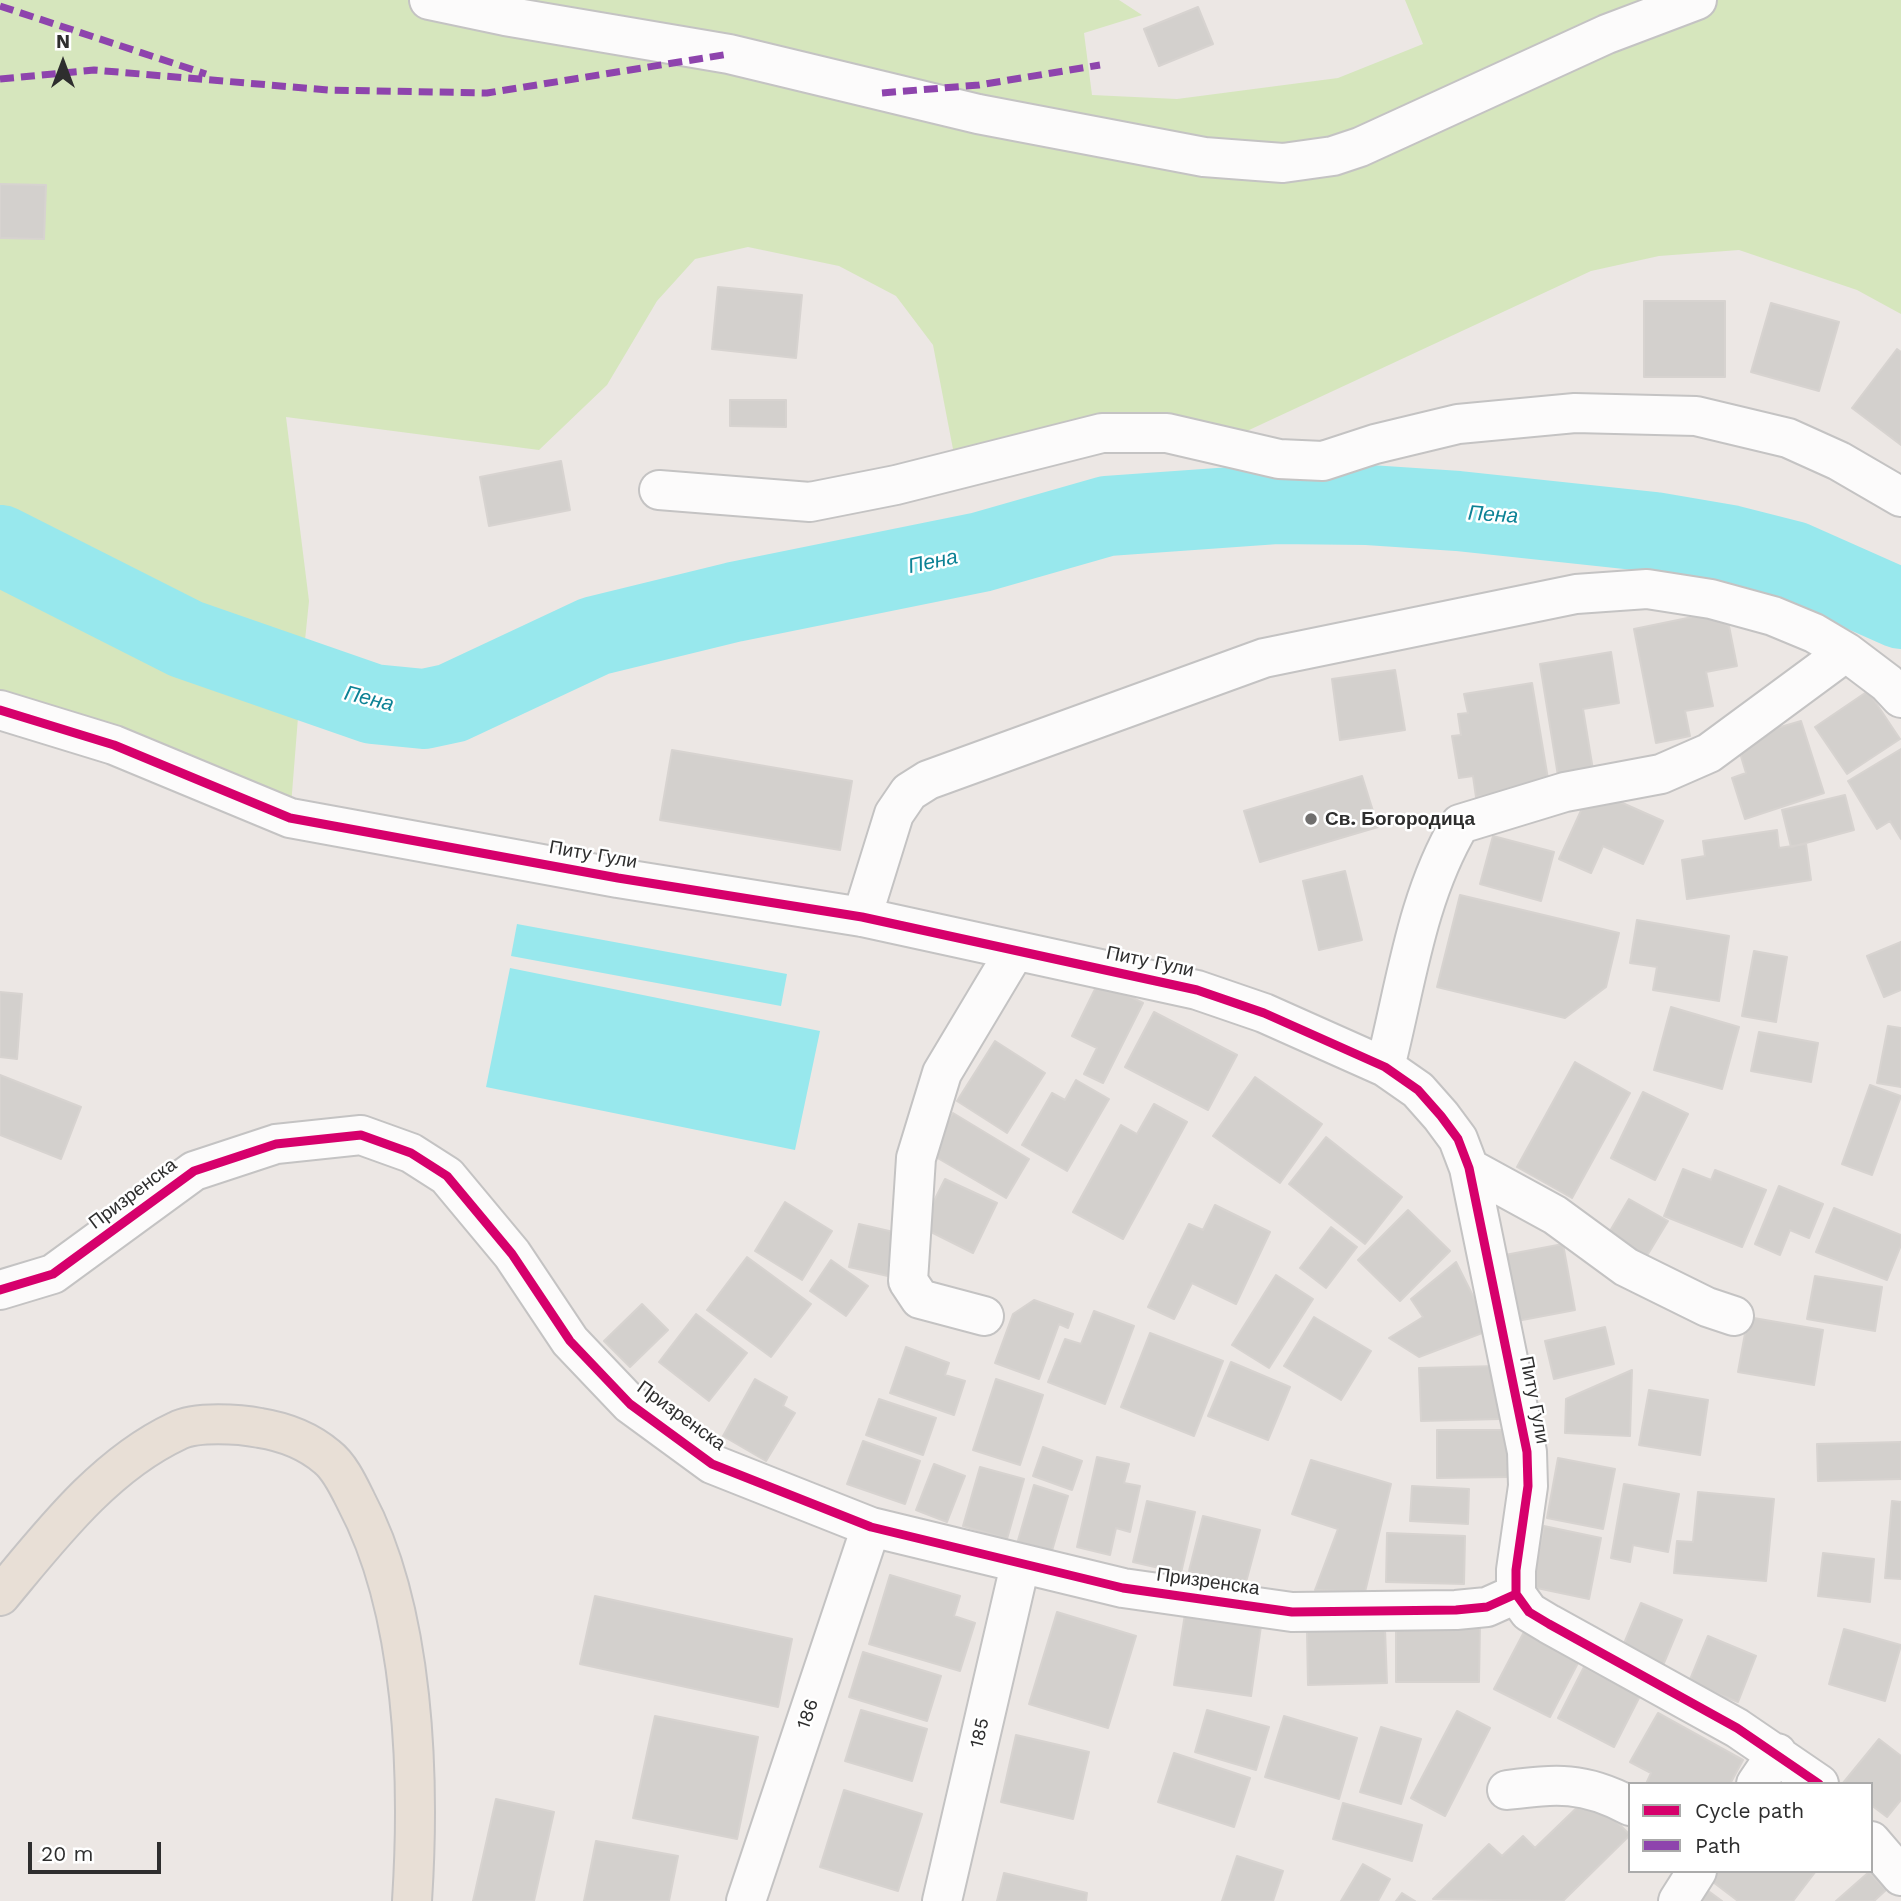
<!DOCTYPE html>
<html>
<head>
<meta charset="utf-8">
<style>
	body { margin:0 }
	#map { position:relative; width:1901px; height:1901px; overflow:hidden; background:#ece7e4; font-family:"Work Sans",sans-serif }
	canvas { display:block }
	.legend { position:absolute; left:1628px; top:1782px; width:245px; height:91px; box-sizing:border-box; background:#fff; border:2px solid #ababab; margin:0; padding:9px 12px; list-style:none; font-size:21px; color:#2e2e2e }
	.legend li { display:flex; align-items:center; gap:14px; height:35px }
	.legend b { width:35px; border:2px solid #ababab }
	.north { position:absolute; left:28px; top:28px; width:70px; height:70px; -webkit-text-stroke:5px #fff; paint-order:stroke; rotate:0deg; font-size:19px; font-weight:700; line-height:28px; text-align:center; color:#2e2e2e }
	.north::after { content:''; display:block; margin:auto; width:24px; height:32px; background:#2e2e2e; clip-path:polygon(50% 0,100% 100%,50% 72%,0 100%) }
	.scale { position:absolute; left:28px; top:1842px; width:133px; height:32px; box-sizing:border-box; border:4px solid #2e2e2e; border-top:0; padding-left:9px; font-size:21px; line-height:24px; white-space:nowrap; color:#2e2e2e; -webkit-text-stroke:5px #fff; paint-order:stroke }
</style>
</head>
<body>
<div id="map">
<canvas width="1901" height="1901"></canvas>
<ul class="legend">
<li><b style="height:9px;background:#d6006c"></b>Cycle path</li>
<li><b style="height:9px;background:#8e44ad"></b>Path</li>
</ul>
<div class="north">N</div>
<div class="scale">20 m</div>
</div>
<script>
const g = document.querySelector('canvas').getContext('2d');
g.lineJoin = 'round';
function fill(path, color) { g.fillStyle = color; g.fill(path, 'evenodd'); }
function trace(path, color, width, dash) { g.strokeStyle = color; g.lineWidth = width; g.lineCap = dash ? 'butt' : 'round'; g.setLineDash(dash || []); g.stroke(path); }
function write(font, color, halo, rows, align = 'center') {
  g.font = font + ' "Work Sans",sans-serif'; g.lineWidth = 5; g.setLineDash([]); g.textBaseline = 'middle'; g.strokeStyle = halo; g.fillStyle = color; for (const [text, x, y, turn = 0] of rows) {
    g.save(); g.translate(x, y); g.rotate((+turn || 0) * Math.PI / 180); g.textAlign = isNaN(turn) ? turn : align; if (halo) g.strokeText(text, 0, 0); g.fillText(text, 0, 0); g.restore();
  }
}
const green = new Path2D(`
	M0,0H1119L1142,15L1084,33L1092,95L1177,99L1338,78L1423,44L1405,0H1901V314L1857,290L1739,250L1659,256L1591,271L1219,444L1167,433L957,470L933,345L896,296L839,266L748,247L695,259L657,301L607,385L539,450L286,417L309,601L304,650L85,556L0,524Z
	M0,545L186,639L301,680L290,818L0,710Z`);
const water = new Path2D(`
	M517,924L787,974L781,1006L511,956Z
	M510,968L820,1031L795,1150L486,1087Z`);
const river = new Path2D(`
	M0,545L186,639L373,704L424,709L452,703L595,636L734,602L981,552L1107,516L1276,504L1368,505L1458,511L1654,532L1730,545L1793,561L1901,609`);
const building = new Path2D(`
	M1198,7L1213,44L1159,66L1144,29Z
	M0,184L46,185L44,239L0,238Z
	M718,287L802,295L796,358L712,349Z
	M1644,301H1725V377H1644Z
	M1771,303L1839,322L1819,391L1751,372Z
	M1897,349L1901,352V445L1852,408Z
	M730,400H786V427L730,426Z
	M561,461L570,510L489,526L480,477Z
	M1707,614L1729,626L1737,666L1706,672L1713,706L1685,711L1690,736L1656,743L1634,629Z
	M1611,652L1619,703L1583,709L1594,776L1559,782L1540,664Z
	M1395,670L1405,730L1340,740L1332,679Z
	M1532,683L1549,785L1476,797L1473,776L1459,778L1452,736L1461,735L1458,714L1468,713L1464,694Z
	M1868,691L1900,739L1847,774L1815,727Z
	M1801,721L1824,793L1745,819L1732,778L1746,773L1740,753L1760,733Z
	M1901,749V839L1890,821L1877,829L1848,781Z
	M672,750L852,781L840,850L660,820Z
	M1362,776L1378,827L1260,862L1244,811Z
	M1845,795L1854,830L1791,847L1782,810Z
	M1618,801L1663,821L1643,864L1603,846L1591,873L1559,859L1584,804Z
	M1777,830L1779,848L1806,844L1811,880L1687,899L1682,860L1705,856L1703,841Z
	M1493,836L1554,852L1541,901L1480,884Z
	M1345,871L1362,940L1319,950L1303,881Z
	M1460,895L1619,933L1606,987L1565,1018L1437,987Z
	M1637,920L1729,936L1719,1001L1653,990L1657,967L1630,963Z
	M1901,942V990L1884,997L1867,956Z
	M1754,951L1787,957L1776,1022L1742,1016Z
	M1099,981L1143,1003L1103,1083L1084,1074L1097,1048L1072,1036Z
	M0,992L22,994L17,1059L0,1057Z
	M1671,1007L1739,1027L1722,1089L1654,1070Z
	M1154,1012L1237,1055L1208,1110L1125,1067Z
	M1888,1026L1901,1028V1087L1877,1083Z
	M1759,1032L1818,1043L1811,1082L1751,1071Z
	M995,1041L1045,1073L1007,1133L957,1101Z
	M1575,1062L1630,1093L1572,1198L1517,1167Z
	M0,1075L81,1107L61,1159L0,1135Z
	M1255,1077L1322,1124L1280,1183L1213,1136Z
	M1076,1080L1109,1099L1067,1171L1022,1145L1052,1093L1065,1100Z
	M1870,1085L1901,1096L1872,1175L1842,1164Z
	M1643,1092L1688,1114L1655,1180L1611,1158Z
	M1154,1104L1187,1122L1123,1239L1073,1212L1121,1125L1137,1134Z
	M953,1113L1029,1159L1006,1198L929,1153Z
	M1326,1137L1402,1197L1365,1244L1289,1184Z
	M1683,1169L1711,1180L1715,1170L1766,1190L1742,1247L1664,1216Z
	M945,1179L997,1203L973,1253L921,1227Z
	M1779,1186L1823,1204L1809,1238L1790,1230L1780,1255L1755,1244Z
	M1629,1199L1668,1221L1645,1259L1607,1236Z
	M785,1202L832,1231L802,1280L755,1251Z
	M1215,1205L1270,1232L1236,1304L1192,1283L1174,1319L1148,1307L1189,1224L1203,1230Z
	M1834,1208L1901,1235V1245L1887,1280L1816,1252Z
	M1408,1210L1450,1251L1400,1301L1358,1260Z
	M859,1224L902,1234L892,1277L849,1267Z
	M1331,1227L1357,1247L1326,1288L1300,1268Z
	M1563,1244L1575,1310L1517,1321L1505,1255Z
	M747,1257L811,1304L771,1357L707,1310Z
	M831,1260L868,1286L846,1316L810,1291Z
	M1456,1262L1490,1330L1419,1357L1389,1338L1423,1317L1411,1299Z
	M1276,1275L1313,1299L1269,1368L1232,1345Z
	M1815,1276L1882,1287L1875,1331L1807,1319Z
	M1034,1300L1073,1314L1068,1328L1059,1324L1039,1379L995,1363L1013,1314Z
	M642,1304L668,1330L630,1367L604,1341Z
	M1094,1311L1134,1326L1105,1404L1048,1382L1065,1339L1081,1344Z
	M696,1314L747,1353L709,1401L659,1362Z
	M1314,1317L1371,1351L1341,1400L1284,1366Z
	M1748,1317L1823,1330L1814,1385L1738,1372Z
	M1605,1327L1614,1364L1554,1379L1545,1341Z
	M1150,1333L1223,1361L1194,1436L1121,1407Z
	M906,1347L949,1363L945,1375L965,1381L954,1415L890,1393Z
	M1231,1362L1290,1387L1268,1440L1208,1416Z
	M1498,1366L1500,1419L1421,1421L1419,1368Z
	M1632,1370L1630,1436L1565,1433L1566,1399Z
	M755,1379L787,1397L783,1406L795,1413L766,1461L723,1436Z
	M996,1379L1043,1395L1020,1465L973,1450Z
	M1649,1390L1708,1400L1700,1455L1639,1445Z
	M879,1399L936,1418L923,1455L866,1435Z
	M1437,1430H1510V1477L1437,1478Z
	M863,1441L920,1461L905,1504L847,1484Z
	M1901,1442V1479L1818,1481L1817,1444Z
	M1043,1447L1082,1461L1072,1490L1033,1476Z
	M1097,1457L1129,1464L1124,1483L1140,1486L1130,1532L1116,1528L1110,1555L1077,1547Z
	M1558,1458L1615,1469L1603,1529L1547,1518Z
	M1311,1460L1391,1484L1365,1592L1315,1590L1338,1529L1292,1514Z
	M934,1464L965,1476L947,1522L916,1510Z
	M980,1467L1024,1479L1007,1539L963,1526Z
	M1624,1484L1679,1494L1668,1552L1633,1545L1630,1562L1611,1558Z
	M1034,1485L1068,1496L1051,1554L1017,1544Z
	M1412,1486L1469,1489L1468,1524L1410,1521Z
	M1698,1492L1774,1499L1766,1581L1674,1573L1677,1541L1693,1542Z
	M1147,1501L1195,1512L1181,1573L1133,1562Z
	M1892,1501L1901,1502V1579L1885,1578Z
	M1203,1516L1260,1530L1245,1586L1189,1571Z
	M1544,1526L1601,1538L1589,1599L1532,1587Z
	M1387,1533L1465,1536L1464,1584L1386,1582Z
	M1823,1553L1874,1559L1870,1602L1818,1596Z
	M890,1575L960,1596L954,1616L975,1623L960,1671L869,1644Z
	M595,1596L792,1639L778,1707L580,1664Z
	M1641,1603L1682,1620L1661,1670L1620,1653Z
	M1057,1612L1136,1636L1108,1728L1029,1704Z
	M1185,1614L1261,1626L1251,1696L1174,1685Z
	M1396,1624L1480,1625L1479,1682H1396Z
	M1385,1629L1387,1683L1308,1685L1307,1631Z
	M1844,1629L1901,1645L1885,1701L1829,1684Z
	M1524,1632L1579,1661L1550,1717L1494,1689Z
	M1708,1636L1756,1656L1738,1702L1689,1682Z
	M863,1652L941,1676L927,1721L849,1697Z
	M1584,1667L1640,1696L1614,1747L1558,1718Z
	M861,1710L927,1729L912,1781L845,1761Z
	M1207,1710L1269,1727L1256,1770L1195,1752Z
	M1457,1711L1490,1728L1445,1816L1411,1798Z
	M1658,1713L1743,1760L1730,1784H1646L1651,1773L1630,1762Z
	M655,1716L758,1737L737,1839L633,1818Z
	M1284,1716L1357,1738L1339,1799L1265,1777Z
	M1381,1727L1421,1739L1401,1804L1360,1792Z
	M1016,1735L1089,1752L1073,1819L1001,1802Z
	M1879,1739L1901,1756V1800L1887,1817L1871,1805V1784L1843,1783Z
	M1174,1753L1250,1778L1234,1827L1158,1802Z
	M844,1790L922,1814L898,1891L820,1867Z
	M1590,1795L1630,1835L1563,1901L1433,1899L1489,1844L1502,1856L1523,1836L1535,1848Z
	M496,1799L554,1812L534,1901H473Z
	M1343,1803L1422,1825L1412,1861L1333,1839Z
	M596,1841L678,1856L669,1901H584Z
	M1237,1856L1283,1871L1273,1901H1222Z
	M1363,1864L1390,1879L1378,1901H1341Z
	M1715,1871H1816L1793,1901H1738L1709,1879Z
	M1869,1872L1886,1890L1874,1901H1836Z
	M1004,1873L1087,1893L1086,1901H997Z
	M1707,1890L1722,1901H1698Z
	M1402,1893L1415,1901H1396Z`);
const minor = new Path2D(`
	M429,0L505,16L729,54L978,114L1204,157L1283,163L1333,156L1360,147L1607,34L1697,0
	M659,490L810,502L896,485L1102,433H1167L1279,459L1323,461L1375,444L1458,424L1575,413L1696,416L1788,438L1839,461L1901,497
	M0,710L114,745L290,818L618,878L862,917L1197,990L1264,1013L1385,1067L1418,1090L1441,1116L1458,1139L1469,1168L1527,1452L1528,1486L1516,1570V1594L1529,1612L1549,1624L1737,1728L1819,1784
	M862,917L894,814L909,792L928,780L1264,658L1576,594L1647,589L1711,599L1773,616L1814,633L1846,652L1887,683L1901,698
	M1385,1067C1406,985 1416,898 1460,824L1565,792L1661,774L1709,753L1846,652
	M1469,1168L1555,1215L1626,1267L1707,1307L1734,1316
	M0,1290L53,1274L194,1171L276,1144L361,1135L411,1153L447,1176L512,1254L570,1341L630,1404L712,1464L871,1527L1123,1588L1292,1612L1456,1610L1487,1607L1516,1594
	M984,1316L920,1299L908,1281L916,1158L942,1073L1015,951
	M1756,1784L1777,1753
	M1507,1790C1557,1784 1583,1781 1630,1806
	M1871,1841L1901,1876
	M746,1901L871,1527
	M942,1901L1020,1565
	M1678,1901L1697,1871`);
const major = new Path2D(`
	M0,1596C50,1536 104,1465 177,1431C196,1421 240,1424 260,1428C285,1432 307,1440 327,1457C340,1467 349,1487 356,1501C415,1612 420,1778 412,1901`);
const quiet = new Path2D(`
	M0,6L206,74
	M0,79L94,70L328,90L487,93L729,54
	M882,93L979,85L1100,65`);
const cycleway = new Path2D(`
	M0,710L114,745L290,818L618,878L862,917L1197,990L1264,1013L1385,1067L1418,1090L1441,1116L1458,1139L1469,1168L1527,1452L1528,1486L1516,1570V1594L1529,1612L1549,1624L1737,1728L1819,1784
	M0,1290L53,1274L194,1171L276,1144L361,1135L411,1153L447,1176L512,1254L570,1341L630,1404L712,1464L871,1527L1123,1588L1292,1612L1456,1610L1487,1607L1516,1594`);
const markers = [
	[1311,819,7,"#706f6e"]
];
const poiNames = [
	["Св. Богородица",1325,819]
];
const streetNames = [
	["Питу Гули",593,855,10],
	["Питу Гули",1150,962,12],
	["Призренска",133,1194,-37],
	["Питу Гули",1534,1400,79],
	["Призренска",681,1416,36],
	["Призренска",1208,1582,8],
	["186",808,1714,-71],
	["185",980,1733,-77]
];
const waterNames = [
	["Пена",1493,515,4],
	["Пена",933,562,-12],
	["Пена",369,699,14]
];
fill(green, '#d6e6bd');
fill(water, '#98e8ed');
trace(river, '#98e8ed', 80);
fill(building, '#d3d0cd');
trace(building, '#d7d3d0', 2);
trace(minor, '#c4c3c3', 42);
trace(major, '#c6c4c4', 42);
trace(minor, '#fcfbfb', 38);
trace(major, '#e8dfd6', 38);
trace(quiet, '#8e44ad', 7, [14, 7]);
trace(cycleway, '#d6006c', 9);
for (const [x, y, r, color] of markers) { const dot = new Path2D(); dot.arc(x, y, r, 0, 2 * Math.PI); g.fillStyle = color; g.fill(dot); trace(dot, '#fff', 2.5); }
write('bold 19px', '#2e2e2e', '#fff', poiNames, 'left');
write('19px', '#2e2e2e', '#fff', streetNames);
write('italic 21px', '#0c8295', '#fff', waterNames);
</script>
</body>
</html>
